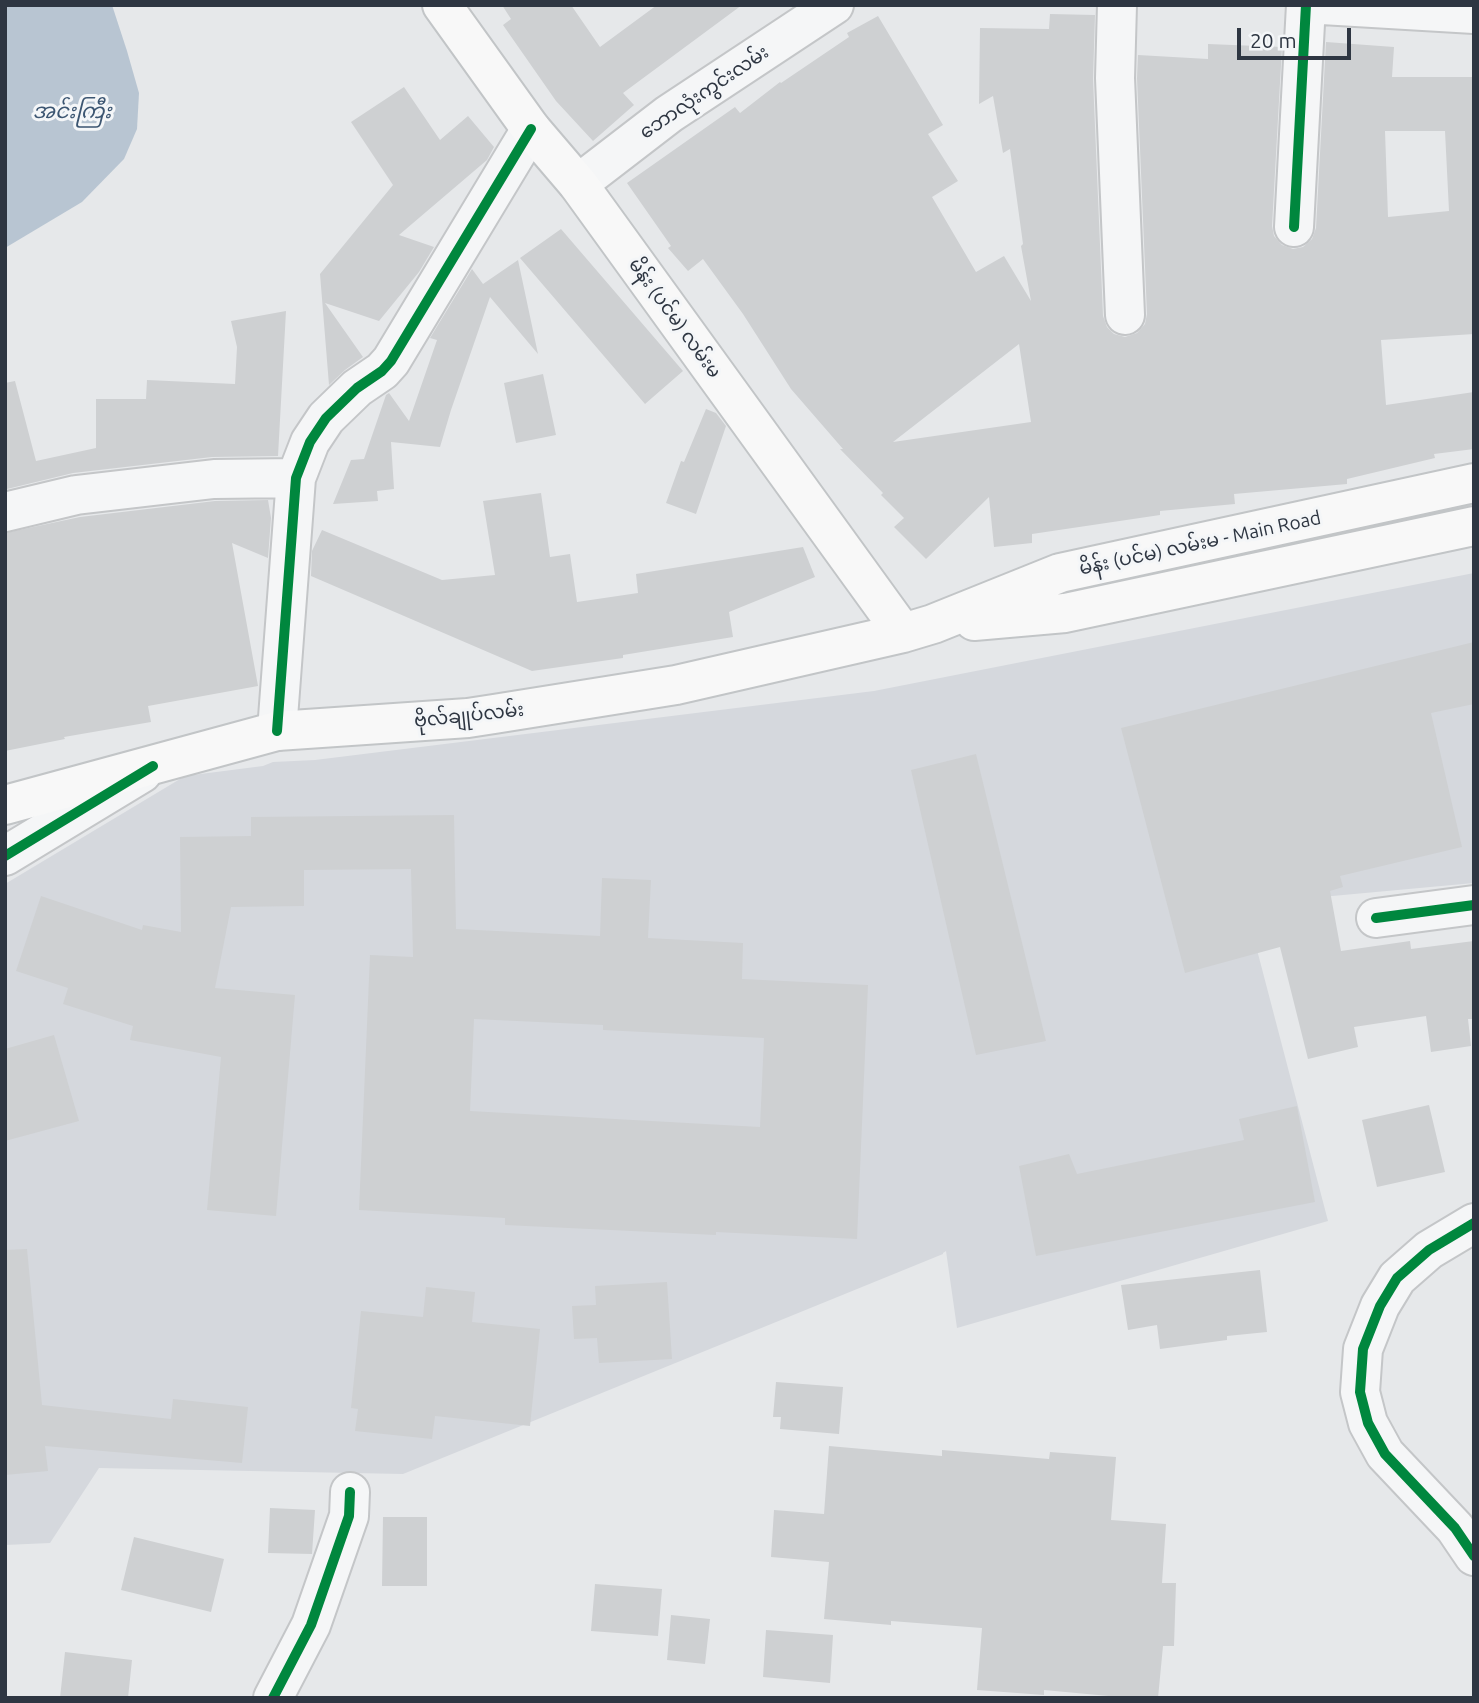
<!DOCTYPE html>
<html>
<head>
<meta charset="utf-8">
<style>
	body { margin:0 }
	#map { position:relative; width:1479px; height:1703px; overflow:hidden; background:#e6e8ea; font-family:Ubuntu,sans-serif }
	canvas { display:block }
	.frame { position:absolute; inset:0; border:7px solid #2e3642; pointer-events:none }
	.scale { position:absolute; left:1237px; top:28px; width:114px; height:32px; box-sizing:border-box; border:4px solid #2e3642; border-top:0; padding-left:9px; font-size:21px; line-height:24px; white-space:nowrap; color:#2e3642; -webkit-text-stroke:5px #f4f6f8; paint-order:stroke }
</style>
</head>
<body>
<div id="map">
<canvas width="1479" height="1703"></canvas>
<div class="frame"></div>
<div class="scale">20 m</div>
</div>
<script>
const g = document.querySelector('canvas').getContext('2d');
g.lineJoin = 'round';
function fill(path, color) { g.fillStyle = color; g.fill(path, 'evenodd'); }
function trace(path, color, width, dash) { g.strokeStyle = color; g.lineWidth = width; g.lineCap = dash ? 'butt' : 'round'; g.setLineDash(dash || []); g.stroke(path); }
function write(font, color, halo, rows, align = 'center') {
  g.font = font + ' Ubuntu,"Noto Sans Myanmar",sans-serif'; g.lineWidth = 6; g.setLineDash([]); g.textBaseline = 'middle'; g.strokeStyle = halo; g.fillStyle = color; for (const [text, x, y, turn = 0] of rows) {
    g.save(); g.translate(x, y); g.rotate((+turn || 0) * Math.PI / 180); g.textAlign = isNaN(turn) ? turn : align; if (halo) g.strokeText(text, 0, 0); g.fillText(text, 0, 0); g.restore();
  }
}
const built = new Path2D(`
	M1474,573V883L1245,904L1328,1221L957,1328L946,1251L943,1253V1254L403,1474L99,1468L50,1543L5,1545V884L185,776L263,766L273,762L315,760L874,691Z`);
const water = new Path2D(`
	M5,5H112L127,51L139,93L137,129L124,159L82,202L5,248Z`);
const building = new Path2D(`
	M502,5H571L600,47L657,5H742L623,93L634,105L593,141L556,101L503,25L511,19Z
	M1050,14L1095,15L1093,79L1103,316L1107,327L1114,334L1125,337L1137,333L1145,324L1147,314L1137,78L1138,55L1208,59V44L1282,47L1272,226L1274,236L1282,245L1293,249L1303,247L1312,239L1316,228L1326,42L1394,47L1392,77H1474V334L1381,340L1386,405L1474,392V449L1434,454L1435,458L1347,479V484L1234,494L1235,504L1160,511V515L1032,534V543L994,547L989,497L926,559L894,527L904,518L881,495L883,493L840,449H843L791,389L743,314L703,259L688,271L668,248L671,246L627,183L735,107L740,113L780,82L781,83L849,37L847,33L878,16L943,125L928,134L958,181L932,197L976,272L1004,256L1031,301L1021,246L1023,244L1010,149L1003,153L993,96L979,104L980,28L1049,29ZM1385,131H1445L1449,211L1388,217ZM1019,344L1031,422L893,442Z
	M404,87L440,140L468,116L494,147L487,160L399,235L434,247L419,272L379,321L325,303L363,357L345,370L329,385L320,274L393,185L351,122Z
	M561,229L683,371L645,404L520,258Z
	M518,260L538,354L490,297L451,410L440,447L391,442L394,489L377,491L378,501L333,504L351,460L364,459L386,395L389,393L409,421L437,340L430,338L472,269L483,284Z
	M286,311L278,456L212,457L73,473L7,489L5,482V383L15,381L36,461L96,448V399H146L147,380L235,384L237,347L231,321Z
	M543,374L556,435L516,443L504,383Z
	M706,409L716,413L726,426L696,514L666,503L681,461L684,462Z
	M541,493L550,557L570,554L577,602L638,593L636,574L803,547L815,577L729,612L733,637L623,655V658L532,671L311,576L312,551L322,530L442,580L495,575L483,501Z
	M268,500L271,518L268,558L232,543L258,686L148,706L151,722L64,737L65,739L5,751V533L80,517L215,501Z
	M1474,642V704L1431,713L1462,847L1340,876L1343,887L1330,891L1341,951L1410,941L1411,949L1474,941V1019H1468L1471,1046L1431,1052L1426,1016L1354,1027L1358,1047L1308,1059L1280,947L1185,973L1121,728Z
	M976,754L1046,1041L976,1055L911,770Z
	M454,815L456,929L600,936L602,878L651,880L648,938L743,943L742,979L868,985L857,1239L716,1232V1235L505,1225V1218L359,1210L370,955L413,957L411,869L304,870V906L231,907L215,988L295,995L276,1216L207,1210L221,1057L130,1040L133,1026L63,1004L68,988L16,971L41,896L142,930L143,925L181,932L180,837L251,836V817ZM474,1019L603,1025V1030L764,1038L760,1127L470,1111Z
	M54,1035L79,1121L5,1141V1049Z
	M1429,1105L1445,1172L1377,1187L1362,1120Z
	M1297,1106L1315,1202L1036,1256L1019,1166L1069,1154L1077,1174L1244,1140L1239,1119Z
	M27,1249L42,1405L171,1419L173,1399L248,1407L242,1463L45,1446L48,1471L5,1475V1250Z
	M1260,1270L1267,1332L1227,1336V1340L1160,1349L1157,1325L1128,1330L1121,1285Z
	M667,1282L672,1359L599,1363L597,1338L574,1339L572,1306L596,1305L595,1286Z
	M426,1287L475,1292L472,1322L540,1329L530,1426L435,1416L432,1439L355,1431L358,1409L351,1408L361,1311L423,1317Z
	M776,1382L843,1387L839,1434L780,1429L781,1417H773Z
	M829,1446L942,1456V1450L1049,1459L1050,1452L1116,1457L1111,1520L1166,1524L1162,1583H1176L1174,1646H1163L1158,1698H1130L1044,1690V1695L977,1690L982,1628L891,1621V1625L824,1619L829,1562L771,1557L774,1510L824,1514Z
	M270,1508L315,1510L312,1554L268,1553Z
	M383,1517H427V1586H382Z
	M134,1537L224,1559L211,1612L121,1590Z
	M595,1584L662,1589L658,1636L591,1631Z
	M671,1615L710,1619L705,1664L667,1660Z
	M766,1630L833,1635L830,1683L763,1677Z
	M65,1652L132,1660L128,1698H60Z`);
const minor = new Path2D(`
	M1117,5L1115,78L1125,315
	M1322,5L1474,14
	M578,184L669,114L834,5
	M1294,227L1306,5
	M5,512L76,495L214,479L296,478
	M277,731L296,478L310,442L326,418L357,388L382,371L391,361L531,129
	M5,856L142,773
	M1376,918L1474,905
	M1474,1223L1429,1250L1397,1278L1380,1306L1363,1349L1360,1392L1368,1423L1385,1454L1455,1528L1474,1556
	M273,1698L311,1625L349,1516L350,1492`);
const major = new Path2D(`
	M442,5L531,129L578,184L903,633
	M974,621L1065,613L1474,526
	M5,805L277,731L468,718L494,714L676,685L903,633L933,624L1060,573L1474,483`);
const cycleway = new Path2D(`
	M1294,227L1306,5
	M277,731L296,478L310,442L326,418L357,388L382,371L391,361L531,129
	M5,856L153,766
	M1376,918L1474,905
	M1474,1223L1429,1250L1397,1278L1380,1306L1363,1349L1360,1392L1368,1423L1385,1454L1455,1528L1474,1556
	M273,1698L311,1625L349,1516L350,1492`);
const streetNames = [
	["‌ဘောလုံးကွင်းလမ်း",704,92,-34],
	["မိန်း (ပင်မ) လမ်းမ",675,318,54],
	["မိန်း (ပင်မ) လမ်းမ - Main Road",1200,543,-12],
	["ဗိုလ်‌ချုပ်‌လမ်း",469,715,-6]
];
const waterNames = [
	["အင်းကြီး",72,111]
];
fill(built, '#d5d8dd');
fill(water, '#b8c5d2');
fill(building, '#ced0d2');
trace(minor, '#c4c6c8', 42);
trace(major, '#c2c5c7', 42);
trace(minor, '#f5f6f7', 38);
trace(major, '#f8f8f8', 38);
trace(cycleway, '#00873e', 10);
write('19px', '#2e3642', '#f4f6f8', streetNames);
write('italic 21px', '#3c5672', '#f4f6f8', waterNames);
</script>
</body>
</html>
